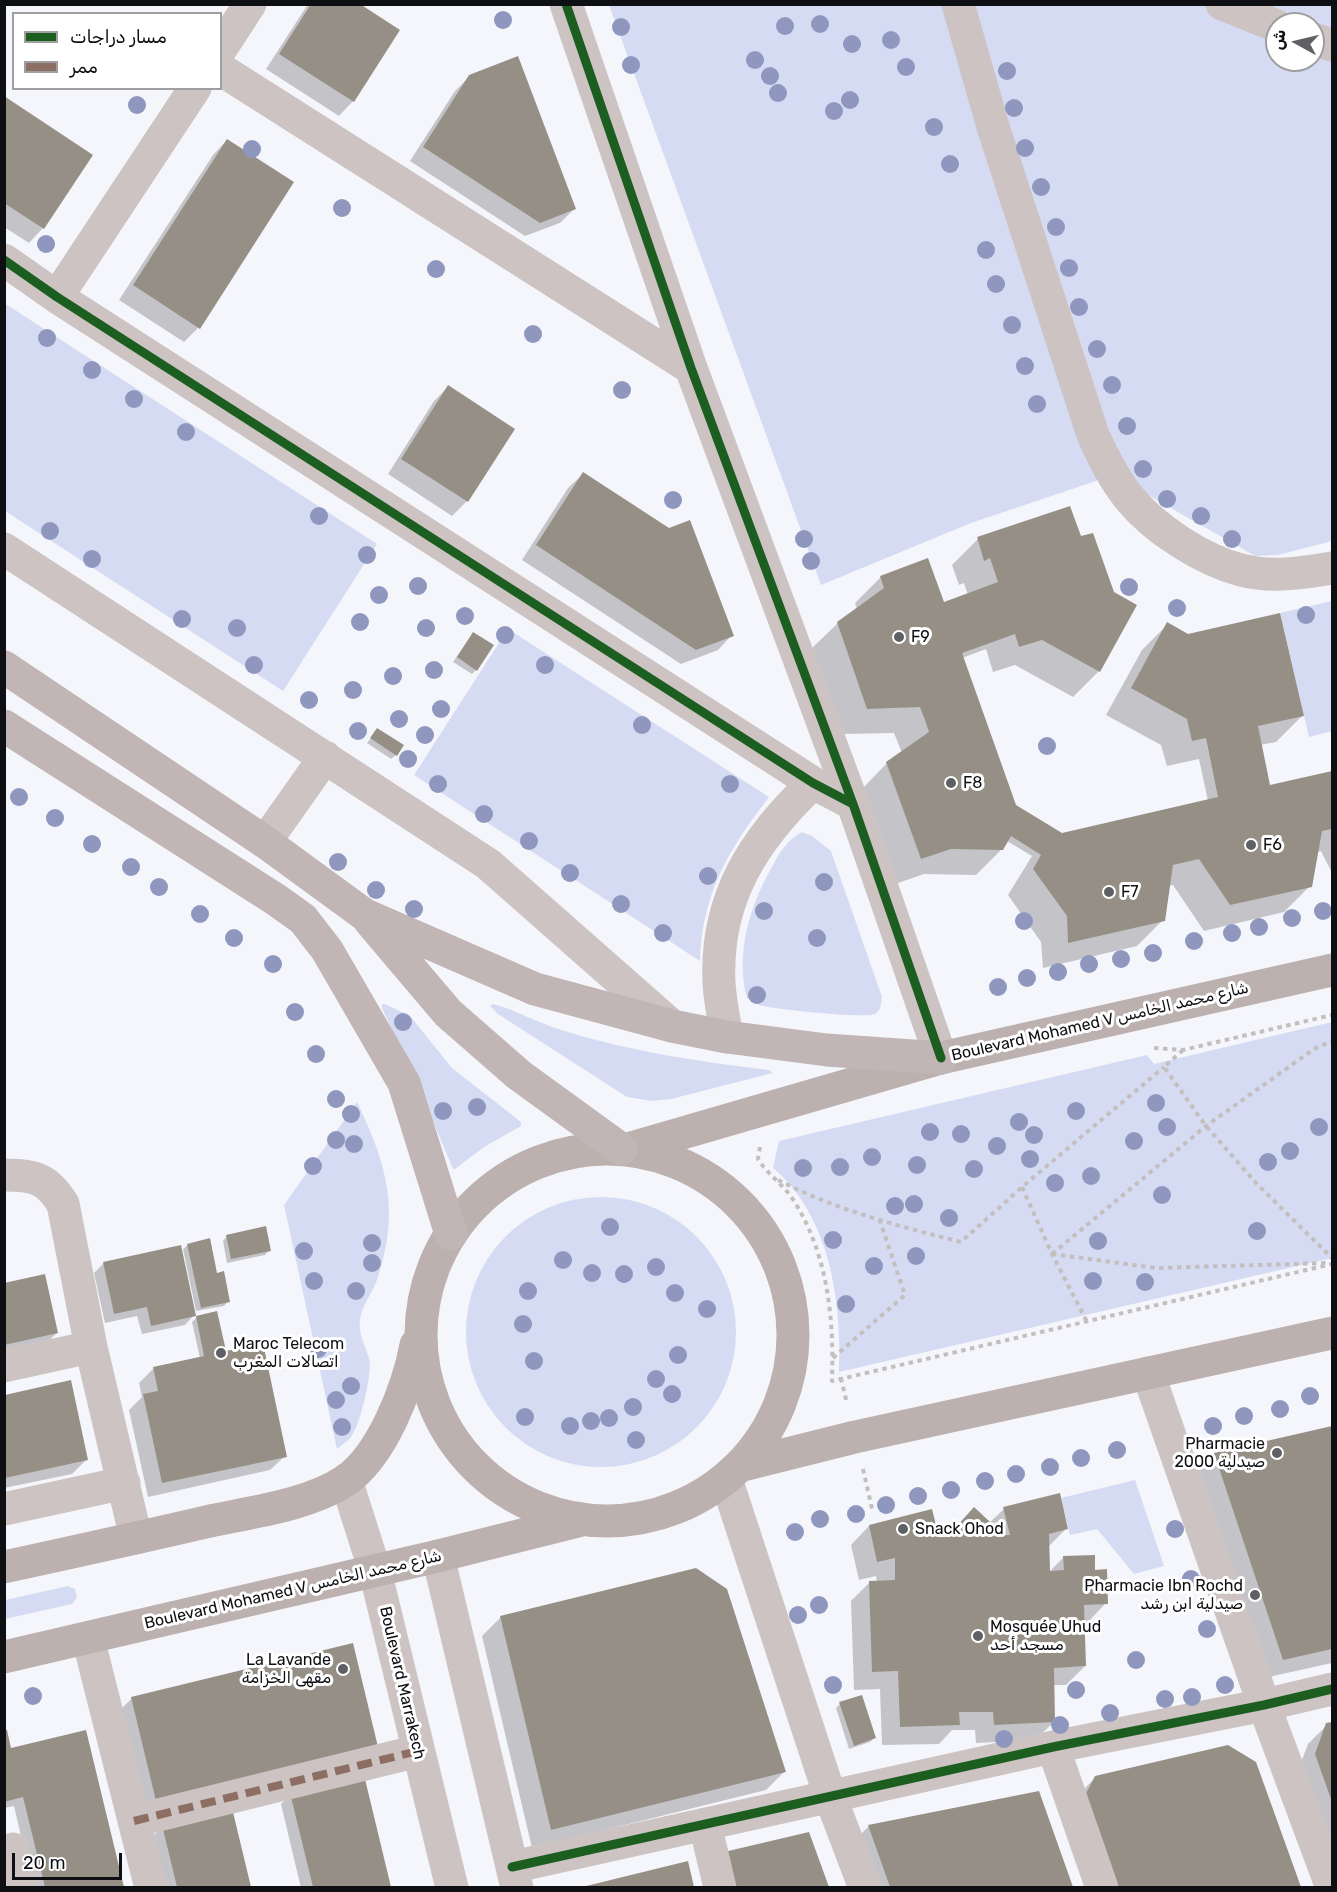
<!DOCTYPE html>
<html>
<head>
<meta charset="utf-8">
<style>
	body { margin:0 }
	#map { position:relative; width:1337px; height:1892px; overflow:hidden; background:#f5f6fb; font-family:Rubik,Cairo,sans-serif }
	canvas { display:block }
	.frame { position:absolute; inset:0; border:6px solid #0e0f13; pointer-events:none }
	.legend { position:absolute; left:12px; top:12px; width:210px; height:78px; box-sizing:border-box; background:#fff; border:2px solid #9f9fa1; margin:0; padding:8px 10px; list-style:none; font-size:18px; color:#0e0f13 }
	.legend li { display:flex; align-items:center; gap:12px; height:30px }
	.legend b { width:30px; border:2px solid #9f9fa1 }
	.north { position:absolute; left:1265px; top:12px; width:60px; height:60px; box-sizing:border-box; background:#fff; border:2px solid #9f9fa1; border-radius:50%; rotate:278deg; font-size:16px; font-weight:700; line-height:24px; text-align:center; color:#0e0f13 }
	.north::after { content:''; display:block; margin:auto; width:21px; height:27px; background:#5f6064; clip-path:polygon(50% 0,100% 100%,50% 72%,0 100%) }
	.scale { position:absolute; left:12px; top:1853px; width:110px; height:27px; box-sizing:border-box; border:3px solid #0e0f13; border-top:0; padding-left:8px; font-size:18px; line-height:21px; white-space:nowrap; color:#0e0f13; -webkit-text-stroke:4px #fff; paint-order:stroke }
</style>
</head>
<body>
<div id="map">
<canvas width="1337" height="1892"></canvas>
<div class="frame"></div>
<ul class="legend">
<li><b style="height:8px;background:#1b5e20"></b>مسار دراجات</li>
<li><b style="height:8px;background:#8d6e63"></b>ممر</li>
</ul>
<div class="north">ش</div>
<div class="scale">20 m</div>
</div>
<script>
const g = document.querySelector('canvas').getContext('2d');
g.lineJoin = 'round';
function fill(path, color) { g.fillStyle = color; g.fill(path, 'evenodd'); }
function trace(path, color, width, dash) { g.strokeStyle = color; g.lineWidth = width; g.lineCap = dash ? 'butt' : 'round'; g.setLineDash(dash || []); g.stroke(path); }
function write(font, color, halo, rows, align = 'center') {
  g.font = font + ' Rubik,Cairo,sans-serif'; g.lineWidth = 6; g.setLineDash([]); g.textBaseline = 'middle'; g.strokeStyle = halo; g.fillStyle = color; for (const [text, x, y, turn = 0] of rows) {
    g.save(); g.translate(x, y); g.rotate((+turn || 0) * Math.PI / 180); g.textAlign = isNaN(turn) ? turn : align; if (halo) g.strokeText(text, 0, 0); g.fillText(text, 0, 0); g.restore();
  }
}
const green = new Path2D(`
	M609,5H1332V541L1278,555L1255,556L1148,495L1099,480L971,523L821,585ZM1277,24H1313V60H1277Z
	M4,303L377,544L283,691L5,511Z
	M1332,601V731L1309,737L1280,613Z
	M508,629L769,797C729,849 702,893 700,961L414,775Z
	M802,832L812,836L831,851L882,997C881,1004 881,1010 875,1014C866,1019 772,1009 759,1005C755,1003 751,1000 747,998C735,954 750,905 772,867C779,853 788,839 802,832Z
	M385,1004L410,1016L452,1068L521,1122V1126L484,1147L455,1169H453L425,1102L382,1008V1004Z
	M493,1004C516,1010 538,1023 561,1030C629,1051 699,1062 769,1070L773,1073L671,1099L652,1101L627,1097L498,1014L490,1006Z
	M1332,1022V1258L839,1372C842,1302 830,1216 773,1168L779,1141L1147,1055L1154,1064Z
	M357,1102C387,1165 400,1209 378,1277C374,1291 362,1305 360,1319C358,1334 365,1345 369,1358C373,1373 360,1425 351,1437C347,1442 341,1445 337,1449L284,1205Z
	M466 1332a135 135 0 1 1 270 0a135 135 0 1 1-270 0Z
	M1135,1480L1164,1566L1134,1574L1097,1529L1070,1535L1061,1498Z
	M68,1586L75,1589L77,1597L72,1604L5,1619V1600Z`);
const shadow = new Path2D(`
	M308,4H357L398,31L353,101L339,116L266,69Z
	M470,76L574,209L560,223L525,236L410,161L455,91Z
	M4,97L91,156L43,228L29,243L4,227Z
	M227,140L198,328L184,342L119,300L213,155Z
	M448,387L513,429L467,501L452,516L388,474L434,401Z
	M583,474L732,635L718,650L681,664L522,560L568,488Z
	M978,539L1099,671L1073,697L1015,665L993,672L986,649L962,658L1015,806L1062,834L1208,801L1199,759L1167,766L1161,745L1106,715L1142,650L1168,624L1302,716L1276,742L1260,745L1265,788L1332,772V873L1321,851L1317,852L1310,886L1284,912L1204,931L1173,885L1168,886L1163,920L1137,946L1043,968L1041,942L1008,895L1032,856L1007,841L1002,849L976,875L924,874L895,884L861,790L887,763L902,753L894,733L842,734L811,649L838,623L857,609L855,603L881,577L943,605L968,595L964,583L959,585L952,565Z
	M473,633L476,670L472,674L453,662Z
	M377,730L396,755L391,759L367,743Z
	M227,1236L269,1250L265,1255L227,1263L223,1241Z
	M188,1245L216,1275L228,1301L224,1306L196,1311L183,1249Z
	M104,1263L194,1315L185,1325L142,1334L137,1316L105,1323L94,1273Z
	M4,1284L57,1333L42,1347L4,1355Z
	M197,1317L285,1456L270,1470L148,1497L129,1410L142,1397L139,1383L154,1368L200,1358L192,1322Z
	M70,1382L87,1459L72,1474L4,1488V1396Z
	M1332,1427V1663L1264,1678L1196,1473L1215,1454Z
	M1004,1509L1066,1529L1048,1547V1573L1064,1557L1093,1571L1106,1603L1088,1622H1083L1085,1666L1066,1685H1053L1054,1722L1035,1740L976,1743L975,1730H952L939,1744L882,1745L880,1689L854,1690L851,1601L869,1583L877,1582L876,1576L859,1580L851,1545L869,1526L946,1539L989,1523Z
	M501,1617L784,1772L766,1790L532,1848L482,1636Z
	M132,1698L367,1756L147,1810L122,1708Z
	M840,1704L874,1738L870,1742L849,1749L836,1708Z
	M1332,1723V1873L1297,1773L1308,1744L1327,1725Z
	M4,1732L10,1750L85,1732L122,1888H33L14,1806L4,1808Z
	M1255,1763L1299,1888H1088L1077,1796L1096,1777Z
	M363,1777L389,1888H301L281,1804L291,1795Z
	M1038,1793L1072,1888H865L850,1845L869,1826Z
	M231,1809L249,1888H165L153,1836L163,1826Z
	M808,1833L827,1888H710Z
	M686,1863L692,1888H585Z`);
const building = new Path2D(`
	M311,4H360L400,30L354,102L279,54Z
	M518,56L576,209L540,223L423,147L469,75Z
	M4,96L93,155L44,229L4,203Z
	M227,139L294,182L200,329L133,285Z
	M448,385L515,429L468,502L401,459Z
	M583,472L669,528L690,520L734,636L696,650L536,545Z
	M1070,506L1081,536L1093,533L1114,592L1137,605L1100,672L1042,640L1019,647L1015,634L962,653L1016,805L1062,833L1218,797L1206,738L1192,741L1187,719L1131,688L1167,622L1188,634L1280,613L1304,716L1258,726L1270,785L1332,771V829L1322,831L1312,887L1230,905L1199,859L1173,865L1165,921L1068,943L1067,916L1033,869L1041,855L1011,836L1003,850L951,849L921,859L886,762L929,732L925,720L920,707L867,709L837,622L884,588L880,576L928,558L944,602L998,582L990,558L984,561L977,537Z
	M473,632L494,645L477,671L457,657Z
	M377,728L404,745L397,756L370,738Z
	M266,1226L271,1251L231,1259L226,1235Z
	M210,1238L217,1273L224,1271L230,1302L201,1308L187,1244Z
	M181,1245L196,1316L151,1326L147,1307L114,1314L103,1262Z
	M45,1274L58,1333L4,1345V1283Z
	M217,1311L226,1351L263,1343L287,1457L162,1483L143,1394L158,1391L153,1367L204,1356L196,1316Z
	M71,1380L88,1460L5,1478V1395Z
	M1332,1426V1649L1283,1660L1214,1453Z
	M1060,1493L1068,1529L1049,1534L1050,1571L1064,1570L1063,1556L1095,1555V1570L1107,1569L1108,1604L1084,1605L1086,1666L1054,1668L1055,1722L994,1725L993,1712H959L960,1725L900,1727L898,1671L872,1672L869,1581L895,1580V1558L877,1562L869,1525L932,1509L939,1537H947L974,1507L1004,1535H1010L1003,1507Z
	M696,1568L727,1589L786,1772L551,1830L500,1616Z
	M353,1643L378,1747L156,1801L131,1697Z
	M862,1695L876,1738L854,1746L839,1702Z
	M1332,1722V1802L1315,1754L1326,1723Z
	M4,1730H7L11,1748L86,1730L124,1887H45L23,1797L4,1802Z
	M1228,1745L1256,1762L1301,1887H1113L1082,1801L1095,1776Z
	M364,1775L391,1887H313L290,1793Z
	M1039,1791L1073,1887H890L868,1825Z
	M232,1808L251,1887H177L162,1825Z
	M809,1832L829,1887H733L724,1852Z
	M688,1861L694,1887H582Z`);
const path = new Path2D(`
	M1154,1048L1183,1050L1332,1015
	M1183,1050L1164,1067L1206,1126L1256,1183L1332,1258
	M760,1147L758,1159C768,1175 784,1185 794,1201C828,1255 834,1318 832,1381L1332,1264
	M778,1180C836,1210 898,1226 961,1242L1022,1187L1164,1067
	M1022,1187L1052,1254L1087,1322
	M1052,1254L1206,1126L1314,1049L1332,1041
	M1052,1254L1156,1268L1329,1263
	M833,1358L905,1295L880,1221
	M841,1378L847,1404
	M863,1469L873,1513`);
const minor = new Path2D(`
	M566,4L691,368L853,804L941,1058
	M958,4L994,130L1093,435C1103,457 1114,480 1130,499C1155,529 1202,560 1241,570C1271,578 1303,573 1332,568
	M1222,4L1277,26
	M1313,39L1332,45
	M220,50L250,4
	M220,69L691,368
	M4,260L57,297L813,783L853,804
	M57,297L195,88
	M4,549L488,864L672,1026
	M265,842L325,757
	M727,1037C724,1019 720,1001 719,983C715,898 754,839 813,783
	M4,1175C34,1175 47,1178 63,1204L91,1347L136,1538
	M4,1366L91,1347
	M1148,1373L1264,1705L1332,1888
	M726,1479L830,1796L865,1888
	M346,1480L375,1571L452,1888
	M4,1509L124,1483
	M438,1556L517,1888
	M88,1638L151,1888
	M1053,1747L1102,1888
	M134,1821L418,1751
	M705,1824L720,1888
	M13,1849L23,1888
	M512,1867L1053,1747L1264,1705L1332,1689`);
const major = new Path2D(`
	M631,1148L941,1058L1332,970
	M421 1335a186 186 0 1 1 372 0a186 186 0 1 1-372 0Z
	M739,1466L855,1437L1332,1333
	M4,1567C73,1552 142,1537 210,1521C253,1512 308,1505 345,1481C382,1456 408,1388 416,1345
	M4,1657L438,1556L578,1521`);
const highway = new Path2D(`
	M4,667L265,842L365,915L535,989L672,1026L727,1037L827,1050L941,1058
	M4,726L275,899L303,919L327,950L404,1083L451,1234
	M370,921L448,1013L519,1075L621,1149`);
const quiet = new Path2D(`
	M134,1821L418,1751`);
const cycleway = new Path2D(`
	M566,4L691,368L853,804L941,1058
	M4,260L57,297L813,783L853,804
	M512,1867L1053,1747L1264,1705L1332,1689`);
const trees = [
	[503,20],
	[820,24],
	[785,26],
	[621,27],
	[891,40],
	[852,44],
	[755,60],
	[631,65],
	[906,67],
	[1007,71],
	[770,76],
	[778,93],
	[850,100],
	[137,105],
	[1014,108],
	[834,111],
	[934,127],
	[1025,148],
	[252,149],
	[950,164],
	[1041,187],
	[342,208],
	[1056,227],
	[46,244],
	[986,250],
	[1069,268],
	[436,269],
	[996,284],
	[1079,307],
	[1012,325],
	[533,334],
	[47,338],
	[1097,349],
	[1025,366],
	[92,370],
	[1112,385],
	[622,390],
	[134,399],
	[1037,404],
	[1127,426],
	[186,432],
	[1143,469],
	[1167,499],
	[673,500],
	[319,516],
	[1201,516],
	[50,531],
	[804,539],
	[1232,539],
	[367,555],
	[92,559],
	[811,561],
	[418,586],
	[1129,587],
	[379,595],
	[1177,608],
	[1306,615],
	[465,616],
	[182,619],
	[360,622],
	[237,628],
	[426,628],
	[505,635],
	[254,665],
	[545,665],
	[434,670],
	[393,676],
	[353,690],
	[309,700],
	[441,709],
	[399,719],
	[642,725],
	[358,731],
	[425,735],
	[1047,746],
	[408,759],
	[438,784],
	[730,784],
	[19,797],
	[484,814],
	[55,818],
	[529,841],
	[92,844],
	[338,862],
	[131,867],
	[570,873],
	[708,876],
	[824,882],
	[159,887],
	[376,890],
	[621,904],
	[414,909],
	[764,911],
	[1323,911],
	[200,914],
	[1292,918],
	[1024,921],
	[1259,927],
	[663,933],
	[1232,933],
	[234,938],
	[817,938],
	[1194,941],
	[1153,953],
	[1121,959],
	[273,964],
	[1089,964],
	[1058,972],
	[1027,978],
	[998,987],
	[757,995],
	[295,1012],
	[403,1022],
	[316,1054],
	[336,1099],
	[1156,1103],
	[477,1107],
	[443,1111],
	[1076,1111],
	[351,1114],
	[1019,1122],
	[1167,1127],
	[1319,1127],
	[930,1132],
	[961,1134],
	[1034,1135],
	[336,1140],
	[1134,1141],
	[354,1144],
	[997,1146],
	[1290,1151],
	[872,1157],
	[1030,1159],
	[1268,1162],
	[917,1165],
	[313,1166],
	[840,1167],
	[803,1168],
	[974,1169],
	[1091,1176],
	[1055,1183],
	[1162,1195],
	[914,1204],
	[895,1206],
	[949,1218],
	[610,1227],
	[1257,1231],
	[833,1240],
	[1098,1241],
	[372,1243],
	[304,1251],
	[916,1256],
	[563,1260],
	[372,1263],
	[874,1266],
	[656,1267],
	[592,1273],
	[624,1274],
	[314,1281],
	[1093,1281],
	[1145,1282],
	[356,1291],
	[528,1291],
	[675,1293],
	[846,1304],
	[707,1309],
	[523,1324],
	[318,1349],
	[678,1355],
	[534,1361],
	[656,1379],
	[351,1386],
	[672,1394],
	[1310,1396],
	[336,1400],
	[633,1407],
	[1280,1409],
	[1244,1416],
	[525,1417],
	[609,1418],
	[591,1421],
	[570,1426],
	[1213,1426],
	[342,1427],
	[636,1440],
	[1117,1450],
	[1081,1458],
	[1050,1467],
	[1016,1474],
	[985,1481],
	[951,1490],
	[918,1496],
	[886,1505],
	[856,1514],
	[820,1519],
	[1175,1529],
	[795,1532],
	[1191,1579],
	[819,1605],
	[798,1615],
	[1207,1629],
	[1136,1660],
	[833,1685],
	[1225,1685],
	[1076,1690],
	[33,1696],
	[1192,1697],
	[1165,1699],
	[1110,1713],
	[1060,1725],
	[1004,1739]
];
const markers = [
	[899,637,6,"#5f6064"],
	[951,783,6,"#5f6064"],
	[1251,845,6,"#5f6064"],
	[1109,892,6,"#5f6064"],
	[221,1353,6,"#5f6064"],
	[1277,1453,6,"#5f6064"],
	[903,1529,6,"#5f6064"],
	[1255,1595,6,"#5f6064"],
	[978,1636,6,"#5f6064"],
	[343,1669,6,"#5f6064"]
];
const poiNames = [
	["F9",911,637],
	["F8",963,783],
	["F6",1263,845],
	["F7",1121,892],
	["Maroc Telecom",233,1344],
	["اتصالات المغرب",233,1362],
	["Pharmacie",1265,1444,"right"],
	["2000 صيدلية",1265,1462,"right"],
	["Snack Ohod",915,1529],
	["Pharmacie Ibn Rochd",1243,1586,"right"],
	["صيدلية ابن رشد",1243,1604,"right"],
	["Mosquée Uhud",990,1627],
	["مسجد أحد",990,1645],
	["La Lavande",331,1660,"right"],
	["مقهى الخزامة",331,1678,"right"]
];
const streetNames = [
	["Boulevard Mohamed V شارع محمد الخامس",1100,1022,-13],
	["Boulevard Mohamed V شارع محمد الخامس",293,1590,-13],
	["Boulevard Marrakech",402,1683,77]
];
fill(green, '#d5dbf2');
fill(shadow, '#0003');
fill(building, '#958f86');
trace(path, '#c4bfbf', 4, [4.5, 4.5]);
trace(minor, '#ccc3c2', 33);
trace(major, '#bdb1b0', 33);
trace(highway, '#c1b6b5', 33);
trace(quiet, '#8d6e63', 8, [15, 8]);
trace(cycleway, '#1b5e20', 9);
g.fillStyle = '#8f97be';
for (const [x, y] of trees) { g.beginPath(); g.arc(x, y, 9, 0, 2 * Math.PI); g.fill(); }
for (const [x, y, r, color] of markers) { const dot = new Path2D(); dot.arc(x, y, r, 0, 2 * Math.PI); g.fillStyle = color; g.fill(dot); trace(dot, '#fff', 2); }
write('16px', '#0e0f13', '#fff', poiNames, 'left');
write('16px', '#0e0f13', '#fff', streetNames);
</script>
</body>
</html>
